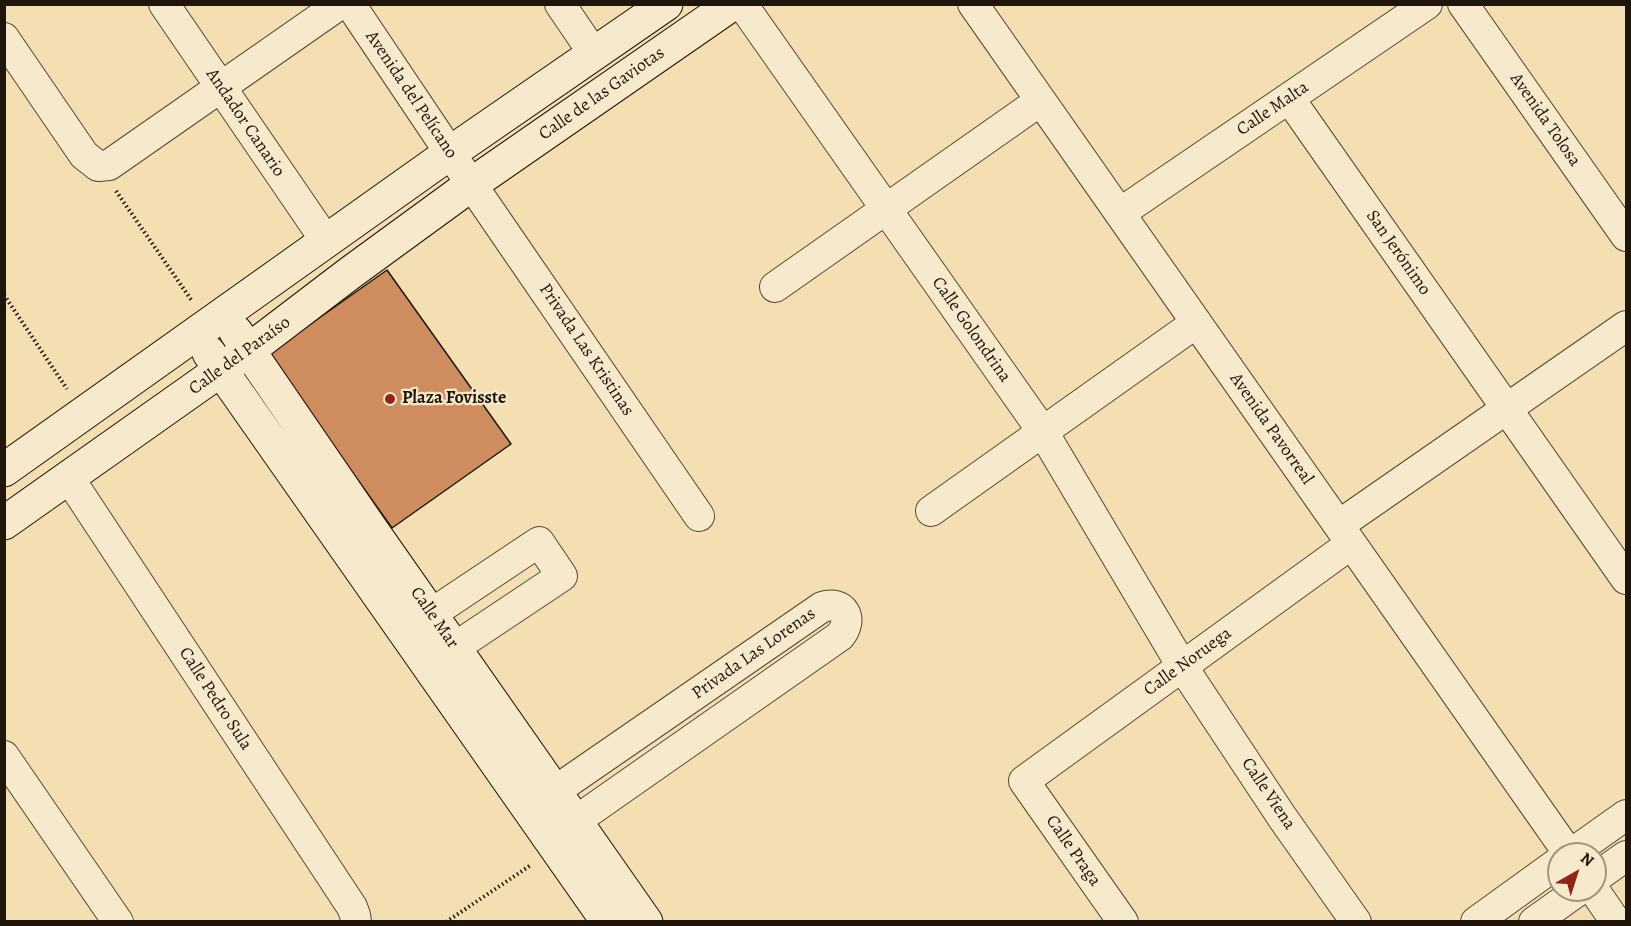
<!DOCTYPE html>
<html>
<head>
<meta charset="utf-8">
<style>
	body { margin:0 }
	#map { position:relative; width:1631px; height:926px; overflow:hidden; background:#f3dfb1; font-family:Alegreya,serif }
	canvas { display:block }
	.frame { position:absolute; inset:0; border:6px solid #1f150a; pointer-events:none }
	.north { position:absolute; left:1547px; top:842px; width:60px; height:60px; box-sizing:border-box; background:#f7eacc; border:2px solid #a1957e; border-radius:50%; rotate:39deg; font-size:16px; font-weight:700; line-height:24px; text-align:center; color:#1f150a }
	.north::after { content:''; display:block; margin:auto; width:21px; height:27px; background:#8f2418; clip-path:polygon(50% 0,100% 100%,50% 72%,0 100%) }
</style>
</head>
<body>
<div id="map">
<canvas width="1631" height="926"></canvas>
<div class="frame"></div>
<div class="north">N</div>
</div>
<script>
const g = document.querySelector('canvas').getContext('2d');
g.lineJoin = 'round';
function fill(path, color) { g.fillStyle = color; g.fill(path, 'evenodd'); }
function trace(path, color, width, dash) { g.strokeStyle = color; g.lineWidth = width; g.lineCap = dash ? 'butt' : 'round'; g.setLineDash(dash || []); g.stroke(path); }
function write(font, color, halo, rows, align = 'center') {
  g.font = font + ' Alegreya,serif'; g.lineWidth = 4.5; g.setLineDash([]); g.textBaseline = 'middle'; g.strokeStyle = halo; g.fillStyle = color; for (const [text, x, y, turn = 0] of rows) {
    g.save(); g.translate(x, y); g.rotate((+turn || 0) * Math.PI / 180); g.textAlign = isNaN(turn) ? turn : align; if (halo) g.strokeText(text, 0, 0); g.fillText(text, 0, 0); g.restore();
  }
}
const building = new Path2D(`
	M387,270L511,444L392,528L268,354Z`);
const path = new Path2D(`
	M116,191L192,301
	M4,295L67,389
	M446,922L531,865`);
const street = new Path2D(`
	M164,4L326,241
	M350,4L450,153L699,516
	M560,4L594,54
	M742,4L1043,432L1182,666L1282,817L1356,922
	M973,4L1569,854
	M1463,4L1626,236
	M4,38L84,155L98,166L109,165L340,4
	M1289,98L1626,579
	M1120,213L1427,4
	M775,287L1040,101
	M69,478L352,907L355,915L356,922
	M931,511L1196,323
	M1339,525L1626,326
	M431,614L539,542L562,576L454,648
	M4,756L118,922
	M534,804L555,791L822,607C844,600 854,619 840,636L557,834
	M1571,854L1626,815
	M1595,878L1626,856
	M1594,890L1616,922
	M1123,922L1024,781L1351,544
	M1476,922L1559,862
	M1534,922L1579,890`);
const secondary = new Path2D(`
	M236,332L369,526L646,922
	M209,353L608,922
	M4,470L450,153L666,4
	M4,523L249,350L350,273L472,184L732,4`);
const markers = [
	[390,399,6,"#8f2418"]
];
const streetNames = [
	["Calle de las Gaviotas",602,94,-35],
	["Avenida del Pelícano",411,95,56],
	["Calle Malta",1273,109,-34],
	["Avenida Tolosa",1545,120,55],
	["Andador Canario",245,123,56],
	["San Jerónimo",1398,253,55],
	["Calle Golondrina",971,330,55],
	["Privada Las Kristinas",586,350,56],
	["Calle del Paraíso",240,356,-36],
	["Avenida Pavorreal",1271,429,55],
	["Calle Mar",434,618,55],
	["Privada Las Lorenas",754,654,-35],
	["Calle Noruega",1188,662,-36],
	["Calle Pedro Sula",215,699,57],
	["Calle Viena",1268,794,56],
	["Calle Praga",1073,851,55]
];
const poiNames = [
	["Plaza Fovisste",402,399]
];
fill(building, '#cf8c5f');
trace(building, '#1f150a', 1.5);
trace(street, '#544834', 32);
trace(secondary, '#1f150a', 35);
trace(path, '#1f150a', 4, [1.5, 3]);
trace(street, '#f7eacc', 30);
trace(secondary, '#f7eacc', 33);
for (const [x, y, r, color] of markers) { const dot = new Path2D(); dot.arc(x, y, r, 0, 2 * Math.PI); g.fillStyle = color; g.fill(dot); trace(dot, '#f7eacc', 2); }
write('18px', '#1f150a', '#f7eacc', streetNames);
write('bold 18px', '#1f150a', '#f7eacc', poiNames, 'left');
</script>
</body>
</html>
